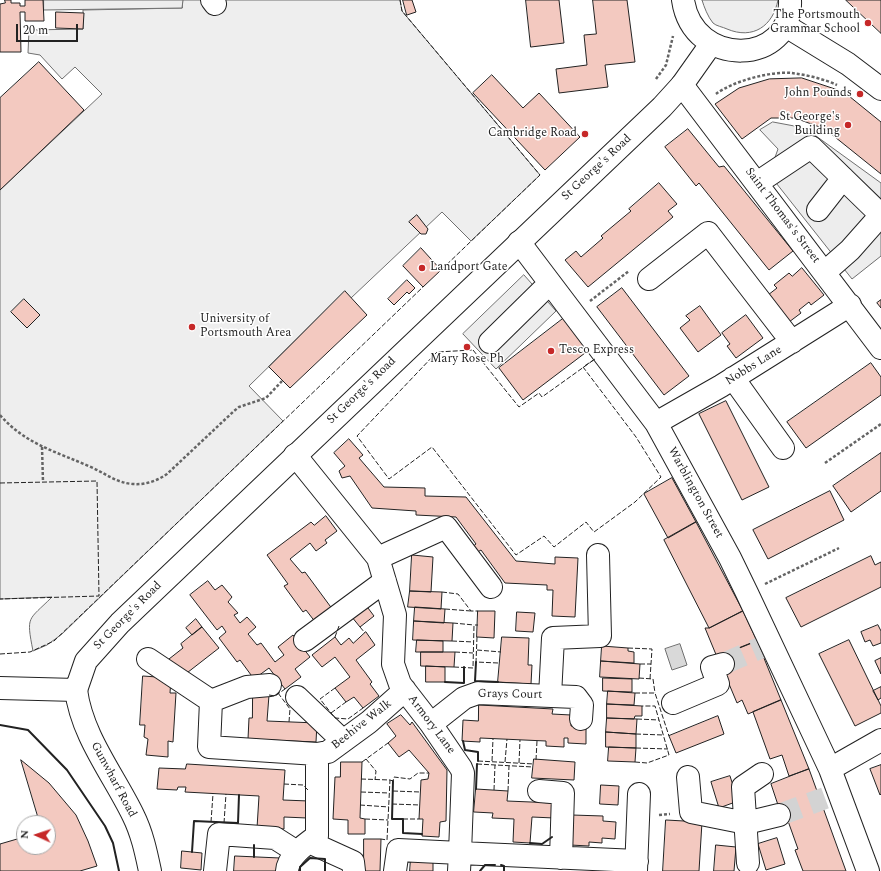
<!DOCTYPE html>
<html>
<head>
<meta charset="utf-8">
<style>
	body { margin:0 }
	#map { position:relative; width:881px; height:871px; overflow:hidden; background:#fff; font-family:Spectral,serif }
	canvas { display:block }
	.north { position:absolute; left:16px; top:815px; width:40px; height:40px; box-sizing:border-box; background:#fff; border:1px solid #a7a7a7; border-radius:50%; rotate:273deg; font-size:11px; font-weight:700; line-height:16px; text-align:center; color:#222 }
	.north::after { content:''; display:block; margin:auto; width:14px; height:18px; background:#c62828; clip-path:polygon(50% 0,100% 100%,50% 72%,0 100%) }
	.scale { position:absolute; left:16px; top:24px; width:62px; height:18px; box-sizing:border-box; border:2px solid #222; border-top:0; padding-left:5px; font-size:12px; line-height:14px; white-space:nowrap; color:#222; -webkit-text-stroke:3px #fff; paint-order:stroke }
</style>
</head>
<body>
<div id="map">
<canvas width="881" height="871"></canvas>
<div class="north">N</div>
<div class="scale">20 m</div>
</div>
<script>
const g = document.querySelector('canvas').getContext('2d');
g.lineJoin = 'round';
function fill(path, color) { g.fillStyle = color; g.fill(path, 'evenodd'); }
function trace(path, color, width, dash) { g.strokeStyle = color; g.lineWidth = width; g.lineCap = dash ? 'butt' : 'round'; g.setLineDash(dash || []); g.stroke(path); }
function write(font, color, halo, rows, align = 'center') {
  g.font = font + ' Spectral,serif'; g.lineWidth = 3; g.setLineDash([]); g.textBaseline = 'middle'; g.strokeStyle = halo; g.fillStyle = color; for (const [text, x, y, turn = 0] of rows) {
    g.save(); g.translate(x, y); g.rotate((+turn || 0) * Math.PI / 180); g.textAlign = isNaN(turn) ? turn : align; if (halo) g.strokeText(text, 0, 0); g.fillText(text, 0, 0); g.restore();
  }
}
const green = new Path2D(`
	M183,0H204L213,13L226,4L223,0H400L402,11L540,175L471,241L442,212L351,298L345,292L249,386L283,421L62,634L47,645L33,651C26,615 28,621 52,597L0,599V190L102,94L75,67L62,79L40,55L28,53L29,30L83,29V10L182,8Z
	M702,0H778C773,26 753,40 727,29C723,27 716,26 713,23C708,17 704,7 702,0Z`);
const parking = new Path2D(`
	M44,0H183L182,8L44,10Z
	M773,122L805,128L881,183V256L852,279L769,174L778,149L760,130Z
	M524,275L556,311L496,369L463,334Z`);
const water = new Path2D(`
	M680,644L687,665L672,670L665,649Z`);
const building = new Path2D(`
	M5,0H11V3H20V6H25V0H43L44,21H25V12H20L21,52H0V4L5,3Z
	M403,0H412L416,12L407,15Z
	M526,0H559L564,43L531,47Z
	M593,0H627L635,62L605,65L608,87L559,93L556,69L587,65L584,35L596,34Z
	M846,0H881V33Z
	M56,12L84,13L83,29L56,28Z
	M39,62L84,110L0,190V98Z
	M492,75L523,108L539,93L580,137L545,170L473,93Z
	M802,78L844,92L881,122V174L825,129L795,118H771L742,139L715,104L739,88L769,79Z
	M688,129L719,167L724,166L793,251L769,270L699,183L696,186L665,147Z
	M659,183L677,204L668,211L673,217L588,287L565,260L576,251L581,257L603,238L601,236L631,211L629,209Z
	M417,215L428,229L426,234H421L409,222Z
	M421,248L441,270L423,287L403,266Z
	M802,268L824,295L811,305L809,302L799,310L801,313L789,322L768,295L777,288L774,285L789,273L792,276Z
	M407,280L415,288L409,294L407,292L394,305L388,299Z
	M622,288L689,376L664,395L597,307Z
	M345,291L367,315L290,388L269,367Z
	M24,299L40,315L27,328L11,312Z
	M881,300V308L877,303Z
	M700,306L721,335L698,352L680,328L690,320L686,316Z
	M746,315L763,338L736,358L727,346L730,344L722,333Z
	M564,318L589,350L523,400L499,368Z
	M871,363L881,377V395L806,448L787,422Z
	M726,401L769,487L742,500L699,414Z
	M349,439L363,455L359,458L384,487L425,488V496L466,497L516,561L555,564V557L578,558L575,617L552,616L553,590H547V585L505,583L481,550L476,553L472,547L476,544L456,517L416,515V511L372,508L350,476L342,478L339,471L345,466L334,453Z
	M881,453V491L851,512L833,486Z
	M672,478L696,522L668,538L644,494Z
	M830,491L844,520L768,559L753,530Z
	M326,516L337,531L325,540L327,543L316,551L310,543L290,559L302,573L305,572L333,610L316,623L306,610L303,612L284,586L288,584L267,555L311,522L314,525Z
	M696,522L743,611L709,628L664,540Z
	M412,555L433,557L431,592L410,591Z
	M871,556L875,565L881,562V587L801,627L786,598Z
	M208,581L215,590L222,585L232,597L228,602L238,613L234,615L240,623L247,617L256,627L248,634L257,645L261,643L275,662L284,655L278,647L293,635L310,657L295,669L301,677L285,689L269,668L254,679L240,660L237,662L219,638L226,632L222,626L217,630L190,595Z
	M410,591L442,592L441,609L408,607Z
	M362,600L374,616L360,627L347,611Z
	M415,607L445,609L444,623L414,621Z
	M478,611H495L494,638L477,637Z
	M743,611L757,641L717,657L705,628H709Z
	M517,612L535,613L533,632L516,631Z
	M196,619L202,627L192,635L186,628Z
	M414,621L453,623L452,641L413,640Z
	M878,625L881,631V643L873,646L870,640L865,642L861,632Z
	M202,627L219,648L183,676L169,659L183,648L181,644Z
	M366,632L375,645L356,660L372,682L370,684L379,696L363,708L354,697L346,702L335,688L350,677L335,657L322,667L312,655L335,637L341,645L349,638L353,643Z
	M502,637L529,638L528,665H532L531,684L498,682Z
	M417,640L443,641V652H416Z
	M849,640L881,706V713L855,726L819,654Z
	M757,641L781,700L748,714L742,700L737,703L724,672L722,655Z
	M602,646L628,648V651L634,652V663L601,661Z
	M421,652H455L454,667L421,666Z
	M881,658V674L875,661Z
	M601,661L640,664L639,679L600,677Z
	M426,666L445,667V682H426Z
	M143,676L171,678L170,693H176L173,742L168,741V757L146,755L148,739L144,737L145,725H140Z
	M603,678L632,679V692L603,691Z
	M881,687V698L878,700L873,691Z
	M608,691L635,693L634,705L607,704Z
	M253,694L269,695L267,721L317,723L316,742L248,739L249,718H252Z
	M781,700L809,769L789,776L782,755L770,759L753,712Z
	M607,704L642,706V716H635L634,719L607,718Z
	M479,705L553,709L552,714L571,715V726L586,727V744L568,743V738H564V747L546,746V741L480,738V742L462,741L463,720L478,721Z
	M401,715L410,725L412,722L447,770L446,821L440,822L439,837L422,836L423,819H419L421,780L428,779L429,773L409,750L399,757L388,743L396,736L387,724Z
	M718,716L724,734L676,753L669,736Z
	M607,718L637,719L636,734L606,732Z
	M606,732L636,734V748L606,747Z
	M609,747L636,748L635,762L608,761Z
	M534,759L575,762L574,780L532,778Z
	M21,760L49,783L76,815L88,841L97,866L80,871H0V844L24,837V847H48V823H40Z
	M341,762H362L360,818L365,819V834H348V820L333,819L335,777H340Z
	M187,764L285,770L283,800L309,801L307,818L284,817V829L257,828L259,796L185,792L186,787H178L177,790L157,789L159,768L185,769Z
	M881,765V794L880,795L870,769Z
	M809,769L846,871H803L795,850L798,849L788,821L784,823L771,784Z
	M730,776L738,801L719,808L711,782Z
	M601,785L619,786L618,805L600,804Z
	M476,789L508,791L507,801L555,803L554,818L532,817L530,843L513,842L514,819L492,818L493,813L474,812Z
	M572,815L603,816V821L616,822L615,839L602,838V843L589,842V846L570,845Z
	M666,820L702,822L699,871H663Z
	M777,838L785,864L766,870L758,844Z
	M364,839H381L380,871H364Z
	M716,845L736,847L734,871H714Z
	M182,851L202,853L201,870L181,868Z
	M235,856L280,858L279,871H234Z
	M411,858L433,859V871H410Z`);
const minorTunnel = new Path2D(`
	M723,664L760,648
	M779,815L825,798`);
const path = new Path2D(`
	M656,79L666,65L673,36
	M716,94C733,81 771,71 792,73C807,75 824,79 837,85
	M590,301L629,271
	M0,415C26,445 58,452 93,468C106,474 117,483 133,484C145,485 157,481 167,474L234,411L239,407L266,398L282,381
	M42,447L43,482
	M825,463L881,424
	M765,584L839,548
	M659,815L670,814`);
const minor = new Path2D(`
	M212,0L215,4
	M682,85L881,348
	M757,183L811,147L881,215L850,250L825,272
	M818,210L843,178
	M519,242L656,423L730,558L747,593L830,769L868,871
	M649,279L708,233L792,342
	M490,342L550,283
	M733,378L783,448
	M656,423L721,386L850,305
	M295,455L378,558L395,615L393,664L400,684L431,724L461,768L463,773L460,853L637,861
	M378,558L446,527L491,587
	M305,640L385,581
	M148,659L211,701
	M76,690C82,736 113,774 133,815C142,833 146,852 150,871
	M550,696L553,638L600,636L598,555
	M297,697L343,741
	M211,701L209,747L317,754L328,752L369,722L405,690
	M211,701L247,687L270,685
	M673,703L718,684L712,667L723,664
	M431,724L464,698L478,693L576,697L582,705L581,719
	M830,769L881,740
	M688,777L691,812L746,823L779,815
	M539,791L563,793L561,858
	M309,842L353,862L354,871
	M748,863L743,787L762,774
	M215,871L219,834L275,838L297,852
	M287,871C288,856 306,844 317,836V754
	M395,871L398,850L460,853L459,871
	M636,871L639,794`);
const major = new Path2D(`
	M683,0C693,69 793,66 790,0
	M786,26L848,64L881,89
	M0,688L76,690L86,661L120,623L662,107L682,85L711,44`);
const fence = new Path2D(`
	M400,0L402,11L540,175L440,271
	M473,350L519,407L539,393L542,397L595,359L583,367L636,437L661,477L635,502L594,532L586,522L554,547L544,536L516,555L432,447L389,479L357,436L437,352Z
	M0,483L97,481L99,596L0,599
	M442,592L458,594L471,611H478
	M445,609L471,611
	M453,623L474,625
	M360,627L365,633
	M335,637L339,626
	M477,637L476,662L498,663
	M452,641L474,642
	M628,648L652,649L650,679
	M477,650L501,652
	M455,652L473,653
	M0,654L30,652L54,641L424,286
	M640,664H651
	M454,667L473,668L474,625H478
	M639,678L653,679L655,693
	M335,688L320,699L335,718L348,719L363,708
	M278,693L290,709L289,722
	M635,693H655L669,736
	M269,695L275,696L285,689
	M331,713L346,702
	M637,719L659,720
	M636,734L663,735
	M636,748L668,749
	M366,759L376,771L375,780
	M536,760L537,741
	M478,761L534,764
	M492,761L493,739
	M362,762L388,743
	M505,762L507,739
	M635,762L647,763L669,755L655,706H642
	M519,763L520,740
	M477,764L533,767
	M361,779L390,780L387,840L381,839
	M390,780L393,781L394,777L410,779L418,773H429
	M284,784L303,785L308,790
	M494,790L495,765
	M393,791L420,792
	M508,791L509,766
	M361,792L389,793
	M392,804L420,805
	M360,805L389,807
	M365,819L388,820
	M403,819H419
	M211,822L213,794
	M224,823L226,794`);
const wall = new Path2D(`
	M476,662L475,681L498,682
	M445,682L464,683V667
	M0,725L28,730L67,770L105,826L113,843L119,871
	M463,741L465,750L478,752V761
	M393,781L392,819H403V833L422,834
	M476,789L477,764
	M530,843L542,844L552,837
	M192,852L194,821L238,823L239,795
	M254,857V845
	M501,865L504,866V871
	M300,871V867L310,858L325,859V871
	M480,871L485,865H495`);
const markers = [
	[868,23,4,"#c62828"],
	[860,94,4,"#c62828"],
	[848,125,4,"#c62828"],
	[585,134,4,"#c62828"],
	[422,268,4,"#c62828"],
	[192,327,4,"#c62828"],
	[467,347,4,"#c62828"],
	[551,351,4,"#c62828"]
];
const poiNames = [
	["The Portsmouth",860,16],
	["Grammar School",860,30],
	["John Pounds",852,94],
	["St George's",840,118],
	["Building",840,132],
	["Cambridge Road",577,134],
	["Landport Gate",430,268,"left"],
	["University of",200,320,"left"],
	["Portsmouth Area",200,334,"left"],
	["Tesco Express",559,351,"left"],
	["Mary Rose Ph",467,360,"center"]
];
const streetNames = [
	["St George's Road",597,168,-43],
	["Saint Thomas's Street",782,216,53],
	["Nobbs Lane",754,366,-32],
	["St George's Road",362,391,-44],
	["Warblington Street",695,493,61],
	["St George's Road",128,616,-45],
	["Grays Court",510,695,1],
	["Beehive Walk",362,725,-38],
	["Armory Lane",431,725,53],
	["Gunwharf Road",113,780,62]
];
fill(green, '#eee');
trace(green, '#6f6f6f', 1);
fill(parking, '#ededed');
trace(parking, '#6f6f6f', 1);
fill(water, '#d9d9d9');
trace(water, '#6f6f6f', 1);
fill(building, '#f3c9c0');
trace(building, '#222', 1);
trace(minorTunnel, '#d3d3d3', 22, [22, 11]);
trace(minor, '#222', 24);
trace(major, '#222', 24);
trace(path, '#646464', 2.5, [3, 2]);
trace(minor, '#fff', 22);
trace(major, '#fff', 22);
trace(fence, '#222', 1, [5, 2]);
trace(wall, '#222', 2);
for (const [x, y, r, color] of markers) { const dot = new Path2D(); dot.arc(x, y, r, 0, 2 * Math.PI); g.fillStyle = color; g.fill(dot); trace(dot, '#fff', 1.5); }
write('12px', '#222', '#fff', poiNames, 'right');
write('12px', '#222', '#fff', streetNames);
</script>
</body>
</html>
